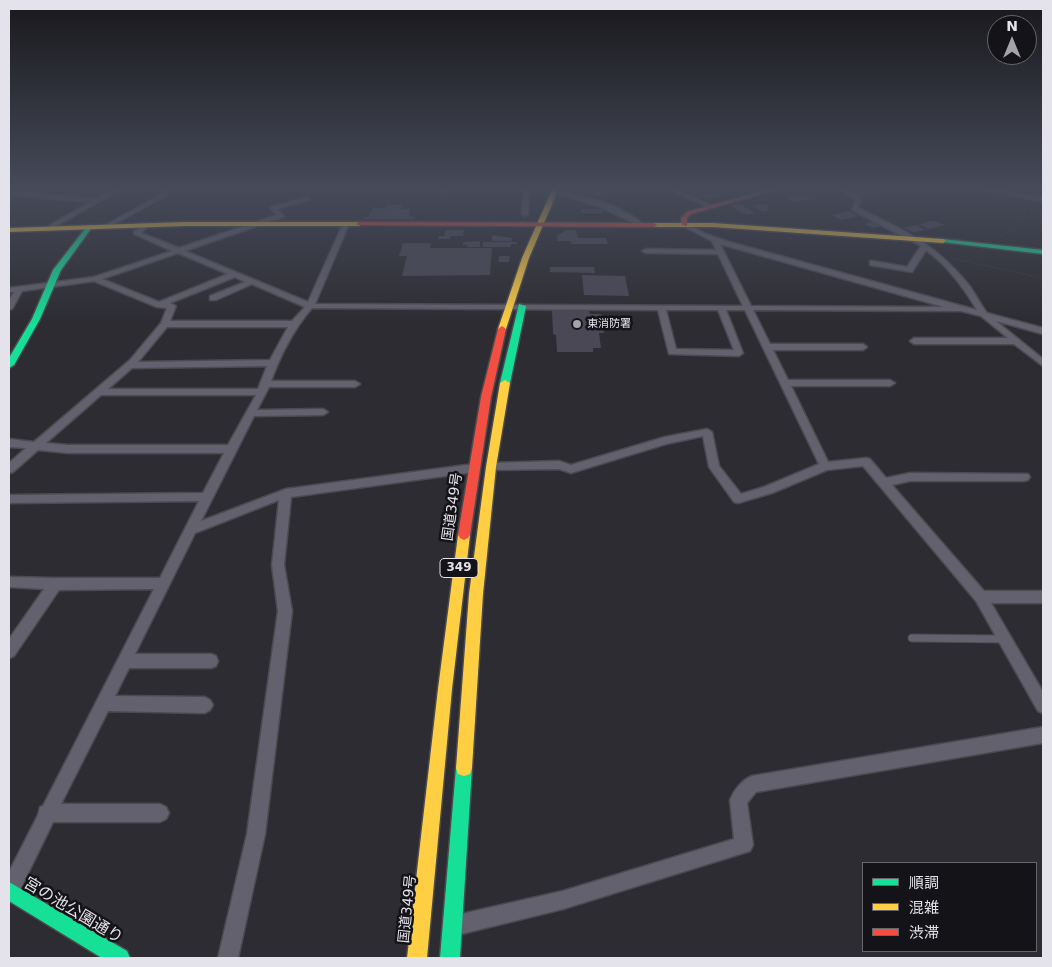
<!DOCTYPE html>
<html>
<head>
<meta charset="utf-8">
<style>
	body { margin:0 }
	#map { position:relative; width:1052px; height:967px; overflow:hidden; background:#2d2c32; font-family:"DejaVu Sans","Noto Sans JP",sans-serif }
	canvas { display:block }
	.frame { position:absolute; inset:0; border:10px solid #e4e2ea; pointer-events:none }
	.legend { position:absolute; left:862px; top:862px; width:175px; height:90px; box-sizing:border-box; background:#141318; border:1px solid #67666c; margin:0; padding:6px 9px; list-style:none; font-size:15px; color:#e4e2ea }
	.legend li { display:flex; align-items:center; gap:10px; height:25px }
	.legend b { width:25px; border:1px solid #67666c }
	.north { position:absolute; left:987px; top:15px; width:50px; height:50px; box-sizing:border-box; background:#141318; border:1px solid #67666c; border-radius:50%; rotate:0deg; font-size:14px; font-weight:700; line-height:20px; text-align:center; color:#e4e2ea }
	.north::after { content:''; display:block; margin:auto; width:18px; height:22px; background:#a4a2aa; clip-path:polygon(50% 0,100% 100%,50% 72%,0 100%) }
</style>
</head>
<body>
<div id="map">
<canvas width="1052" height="967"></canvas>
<div class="frame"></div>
<ul class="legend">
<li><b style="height:6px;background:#16e098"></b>順調</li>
<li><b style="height:6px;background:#ffcf43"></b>混雑</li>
<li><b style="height:6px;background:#f24e42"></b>渋滞</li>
</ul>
<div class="north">N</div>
</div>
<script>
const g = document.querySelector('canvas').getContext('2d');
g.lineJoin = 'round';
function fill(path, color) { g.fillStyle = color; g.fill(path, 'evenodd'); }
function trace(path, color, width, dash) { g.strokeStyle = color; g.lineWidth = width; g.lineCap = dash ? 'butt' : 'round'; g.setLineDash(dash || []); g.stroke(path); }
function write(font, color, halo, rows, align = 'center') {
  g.font = font + ' "DejaVu Sans","Noto Sans JP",sans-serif'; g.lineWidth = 5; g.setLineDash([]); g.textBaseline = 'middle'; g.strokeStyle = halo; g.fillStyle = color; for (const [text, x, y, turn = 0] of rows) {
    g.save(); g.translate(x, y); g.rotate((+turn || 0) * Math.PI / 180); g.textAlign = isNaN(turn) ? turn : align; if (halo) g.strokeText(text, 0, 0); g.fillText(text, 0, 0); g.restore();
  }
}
const building = new Path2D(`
	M594,190H620L597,196L589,191Z
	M875,191L882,195L861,197L854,193Z
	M716,193L721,196L706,199L701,195Z
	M803,193L813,198L796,202L786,197Z
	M740,204L756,213L746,215L731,206Z
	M763,204L770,207L766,208L769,210L763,212L752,206Z
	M387,205H403L402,209H410L409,217H414V219H364L365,217H369V213H371L374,207L385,209Z
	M581,209H602L603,213H581Z
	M849,211L859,216L841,220L831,215Z
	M874,221L884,226L873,228L864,224Z
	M934,221L945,225L929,229L919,224Z
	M916,225L925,230L913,232L904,228Z
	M449,230H464L463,236H451L450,239H438L439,236H444L445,231Z
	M567,230H576L578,238H606L608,244H571V241H558L557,235Z
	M492,235L512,238V241H492Z
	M480,241V247H467L468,245H463V242Z
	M483,242H517V244H511V247H483Z
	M403,243H431L430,248H492L490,275L402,276L407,256H399Z
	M499,256H510L509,262H498Z
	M550,267H594L595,273L550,272Z
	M582,275L625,276L629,296L584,295Z
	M552,310L589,311L590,314H601L604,333H599L601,348H593V352H557L556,335L553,334Z`);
const path = new Path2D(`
	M999,237L1016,228L1024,220L1025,203
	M952,258L1043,278`);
const lane = new Path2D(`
	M912,638L1003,639`);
const street = new Path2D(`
	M113,190H120L49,230L47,229V227L90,202L9,195V191L96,199Z
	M165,190H171L166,196L111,226L106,225L162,194Z
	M438,190H452L443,193Z
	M523,190H529L528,214L525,216L522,214Z
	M671,190H678L713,206L708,207Z
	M842,190H848L861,199L858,208C903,230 935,243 968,284C975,293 980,304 987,313L1043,328V334L996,321L1043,359V366L1014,344H914L910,341L914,338H1008L981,316L961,311L753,310L770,344H863L867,347L863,350H773L788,380H890L895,383L890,386H791L828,462L866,458L870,459L886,478L910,473L1028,474L1030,477L1028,480L1024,481H910L892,485L984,591H1043V603H991L1043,692V713L1038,711L976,601L863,466L827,470L772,493L738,503L734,502L709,467L703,436L666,444L571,473L559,469L487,470L486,467L491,463L559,461L571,465L665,437L707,429L712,432L719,466L741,494L764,487L819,464L745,310H726L743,353L739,356L669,354L658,310L312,308C293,330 281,354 271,381H355L360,384L355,387H269L257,410L323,409L328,412L323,415L254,416L201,521L286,489L474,464L479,468L474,472L291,497L284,565L292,611L265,834L238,958H218L247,834L278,611L272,565L279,500L195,533L135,654H211L216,656L218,661L216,666L211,668H129L115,696L205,697L210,700L213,705L210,710L205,713L108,711L61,804H160L166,807L169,813L166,819L160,822H53L16,898L9,900V872L38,815L40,807L43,806L154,589L59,590L14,656L9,658V639L44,589L9,587V577L55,578H160L199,501L9,503V495L203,493L224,453H68L38,450L13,472L9,473V463L26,448L9,447V439L34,442L130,360L161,323L167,308L157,307L94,281L22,291L12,309H9V300L14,292H9V288L94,277L172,251L134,234V232L145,223L150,224L141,233L179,248L277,215L270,208L271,207L307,197L310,199L309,200L277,209L284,216L283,217L185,251L308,302L343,224L346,222L349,224L315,304L743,306L718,254L646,253L642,251L646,249L716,250L712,241L683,226V224L685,223L704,233L726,241L977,310C963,287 948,266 926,250L912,272L870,265V261H873L907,267L921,246L852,210L856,200ZM720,244L944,307L751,306ZM178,253L228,274L159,302L102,279ZM235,277L245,282L210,296V300H216L252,284L305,307L292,321H170L176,306L170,303ZM666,310H718L734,350L676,349ZM167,327H288L270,360L138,362ZM267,366L258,389H108L132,368ZM101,395H256L228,445H68L46,443Z
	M983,190H994L1043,197V201Z
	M562,192C589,197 623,206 643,224L638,225L600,207L560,195L559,194Z
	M1043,727V743L756,792L747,803L753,845L750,851L563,909L457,935L450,932L447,925L450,918L457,915L563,891L734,839L730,800C734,790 742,780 752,776Z`);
const fast = new Path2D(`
	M88,225L93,226L61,270L40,319L14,365L9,368V358L32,319L53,270Z
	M943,239L1043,250V254L941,242L940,241Z
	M519,304L526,306L510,383L505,386L500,383Z
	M464,760L470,762L472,768L460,958H440L456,768L458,762Z
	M9,882L127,951L130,958H102L9,901Z`);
const slow = new Path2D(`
	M552,190H558L529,258L506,329L502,332L499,331L498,329L522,258Z
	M185,222H359L362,224L359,226H185L9,232V228Z
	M713,223L943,239L946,241L943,243L713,227H654L651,225L654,223Z
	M505,380L510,383L496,467L483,594L472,768L470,774L464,776L458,774L456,768L469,594L486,467L500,383Z
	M464,530L468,532L470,535L452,689L427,958H407L438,689L458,535L460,532Z`);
const jam = new Path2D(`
	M767,190H775L691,214L687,218V226L682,225L681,218L687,212Z
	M359,222L654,223L657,225L654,227L357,225V223Z
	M502,326L506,329L491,397L470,535L468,538L464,540L460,538L458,535L481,397L498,329Z`);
const markers = [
	[577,324,5,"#a4a2aa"]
];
const farPoinames = [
	["東消防署",587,324]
];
const shields = [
	[459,568,38]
];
const shieldNames = [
	["349",459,568]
];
const streetNames = [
	["国道349号",453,507,-82],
	["国道349号",408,909,-84]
];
const nearStreetnames = [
	["宮の池公園通り",73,911,31]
];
fill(building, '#4b4855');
trace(lane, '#4b4a4f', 9);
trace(street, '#4b4a4f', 3);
trace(fast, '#4b4a4f', 3);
trace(slow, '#4b4a4f', 3);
trace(jam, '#4b4a4f', 3);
trace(path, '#68656e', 1, [0.5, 2.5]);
trace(lane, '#63616d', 7);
fill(street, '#63616d');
fill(fast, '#16e098');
fill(slow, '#ffcf43');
fill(jam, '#f24e42');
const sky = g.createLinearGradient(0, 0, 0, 325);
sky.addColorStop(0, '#19181c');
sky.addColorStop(0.58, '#464b5a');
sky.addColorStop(1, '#464b5a00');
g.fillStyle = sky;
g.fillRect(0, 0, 1052, 325);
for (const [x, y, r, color] of markers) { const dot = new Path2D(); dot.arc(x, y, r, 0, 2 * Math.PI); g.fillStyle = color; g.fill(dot); trace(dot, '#141318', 2); }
write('11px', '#e4e2ea', '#141318', farPoinames, 'left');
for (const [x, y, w] of shields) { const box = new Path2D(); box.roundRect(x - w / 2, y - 9.5, w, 19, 4); g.fillStyle = '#141318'; g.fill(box); trace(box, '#e4e2ea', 1); }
write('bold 12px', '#e4e2ea', null, shieldNames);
write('14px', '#e4e2ea', '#141318', streetNames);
write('16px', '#e4e2ea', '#141318', nearStreetnames);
</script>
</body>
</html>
